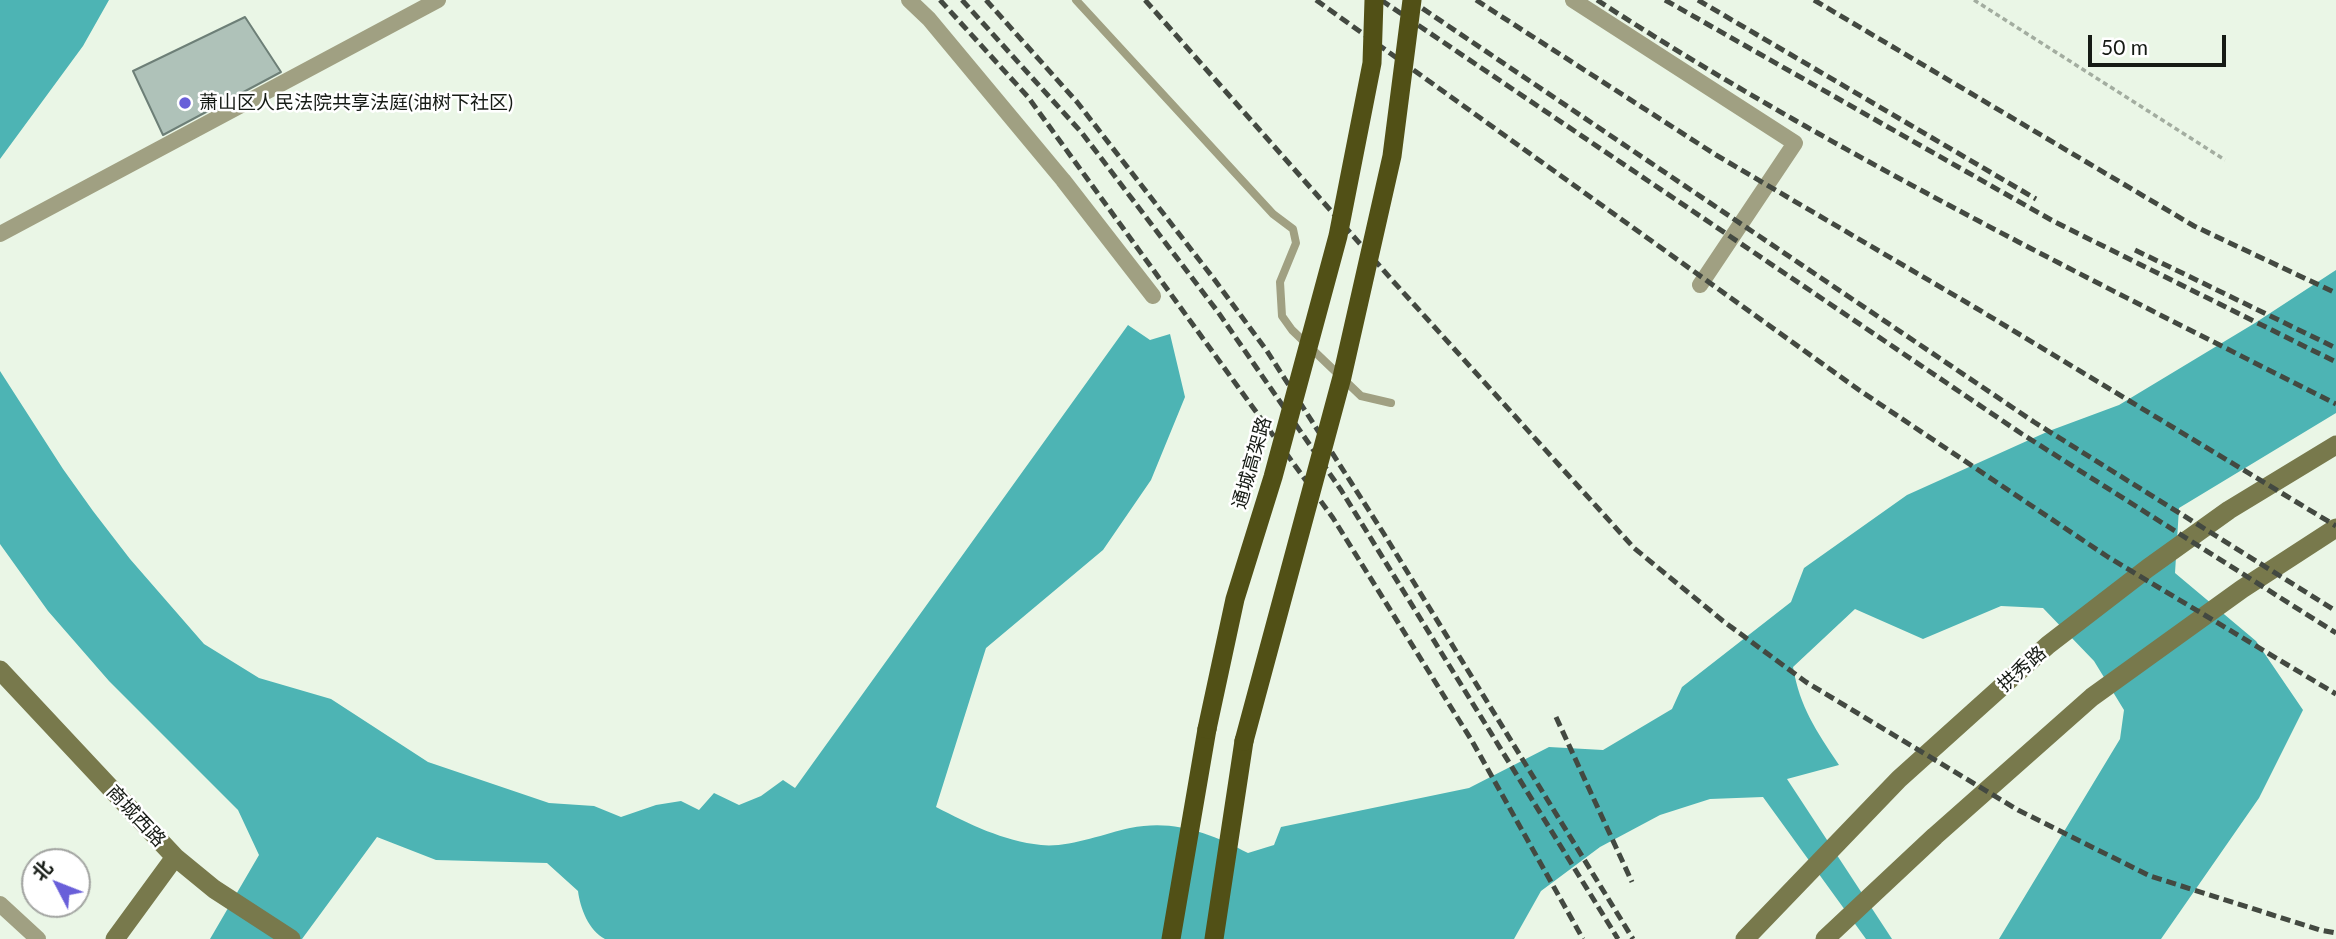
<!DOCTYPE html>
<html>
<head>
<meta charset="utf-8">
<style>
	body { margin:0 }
	#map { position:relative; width:2336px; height:939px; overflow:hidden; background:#eaf6e6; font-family:Lato,"Noto Sans SC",sans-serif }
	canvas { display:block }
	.north { position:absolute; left:21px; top:848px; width:70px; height:70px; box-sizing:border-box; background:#fff; border:2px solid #a2a4a1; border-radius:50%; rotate:312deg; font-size:19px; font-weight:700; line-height:28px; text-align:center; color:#161b15 }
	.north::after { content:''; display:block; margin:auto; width:24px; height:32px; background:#695fd9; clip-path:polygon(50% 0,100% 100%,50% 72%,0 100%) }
	.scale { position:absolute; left:2088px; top:35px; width:138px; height:32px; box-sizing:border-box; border:4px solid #161b15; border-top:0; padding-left:9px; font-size:21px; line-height:24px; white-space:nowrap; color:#161b15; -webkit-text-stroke:5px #fff; paint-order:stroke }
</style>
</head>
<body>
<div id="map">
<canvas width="2336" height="939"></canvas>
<div class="north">北</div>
<div class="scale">50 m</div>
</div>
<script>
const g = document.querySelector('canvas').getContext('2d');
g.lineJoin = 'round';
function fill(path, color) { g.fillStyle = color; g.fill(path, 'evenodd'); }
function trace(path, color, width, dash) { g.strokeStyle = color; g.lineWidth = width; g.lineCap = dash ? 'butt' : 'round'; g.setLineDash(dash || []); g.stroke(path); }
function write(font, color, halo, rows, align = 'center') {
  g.font = font + ' Lato,"Noto Sans SC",sans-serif'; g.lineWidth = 5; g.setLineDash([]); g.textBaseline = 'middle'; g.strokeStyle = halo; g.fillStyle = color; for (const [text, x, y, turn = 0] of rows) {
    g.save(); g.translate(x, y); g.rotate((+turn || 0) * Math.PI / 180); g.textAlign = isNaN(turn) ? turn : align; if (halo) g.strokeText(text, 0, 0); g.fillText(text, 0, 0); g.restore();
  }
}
const water = new Path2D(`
	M0,0H109L83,46L0,159Z
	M2336,270V413L2179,508L2175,573L2256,641L2303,710L2259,798L2161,939H1999L2120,739L2124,710L2094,661L2043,608L2001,606L1923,639L1855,609L1793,667C1800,708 1816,730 1839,765L1787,779L1892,939H1866L1763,797L1710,799L1660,815L1600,847L1541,891L1514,939H605C589,931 580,908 578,891L547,863L436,860L377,837L302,939H210L259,855L238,810L109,681L48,611L0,544V371L63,469L93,511L130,559L204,644L259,678L331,699L428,762L549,803L594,806L621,817L656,805L681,801L699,810L714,793L739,805L761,796L783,780L795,788L1128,325L1150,340L1170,334L1185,397L1151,480L1103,550L986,648L936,807C969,824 1003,841 1041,845C1068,848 1103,834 1130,828C1174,819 1210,833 1248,853L1274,845L1281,827L1469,788L1549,747L1603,750L1672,709L1682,687L1791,602L1804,568L1907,495L2049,431L2119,405L2255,323Z`);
const building = new Path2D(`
	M245,17L281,72L163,135L133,71Z`);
const path = new Path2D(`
	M1974,0L2225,160`);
const service = new Path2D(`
	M1076,0L1273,214L1293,229L1296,243L1280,282L1282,316L1292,330L1361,396L1391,403`);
const minor = new Path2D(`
	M909,0L929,19L1063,180L1153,296
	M1573,0L1795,143L1700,285
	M0,234L438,0
	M0,904L38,939`);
const secondary = new Path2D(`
	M0,670L175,857L214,889L291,939
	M115,939L175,857
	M1745,939L1899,779L2048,645L2148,568L2229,510L2336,445
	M1825,939L1935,836L2092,697L2242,589L2336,528`);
const trunk = new Path2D(`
	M1171,939L1207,729
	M1214,939L1244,741`);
const rail = new Path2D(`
	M940,0L1028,97L1333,518L1472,741L1583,939
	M962,0L1082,133L1218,312L1341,490L1618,939
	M986,0L1077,102L1214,279L1267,351L1384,534L1633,939
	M1145,0L1392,280L1634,548L1723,621L1806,682L2018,810L2150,876L2320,930L2336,933
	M1316,0L1859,390L2108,557L2336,694
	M1381,0L2022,434L2336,633
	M1410,0L2034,422L2336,611
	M1476,0L1716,155L1976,308L2336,526
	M1597,0C1833,153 2086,277 2336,404
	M1665,0L2053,221L2336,362
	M1698,0L2036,199
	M1814,0L2194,226L2336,293
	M2135,250L2336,348
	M1556,717L1632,882`);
const trunkBridge = new Path2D(`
	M1207,729L1235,599L1273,477L1338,236L1372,63L1374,0
	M1244,741L1342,377L1392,156L1412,0`);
const markers = [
	[185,103,7,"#695fd9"]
];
const poiNames = [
	["萧山区人民法院共享法庭(油树下社区)",199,103]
];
const streetNames = [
	["通城高架路",1252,463,-74],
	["拱秀路",2022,669,-42],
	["商城西路",136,816,47]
];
fill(water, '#4db4b4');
fill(building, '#afc2b9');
trace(building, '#6d7f77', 2);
trace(path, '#a3ada0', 3.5, [5, 3.5]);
trace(service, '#a0a082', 8);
trace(minor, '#a0a082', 16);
trace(secondary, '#78794c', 19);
trace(trunk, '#515016', 19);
trace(rail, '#434941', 5, [10, 5]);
trace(trunkBridge, '#515016', 19);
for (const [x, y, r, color] of markers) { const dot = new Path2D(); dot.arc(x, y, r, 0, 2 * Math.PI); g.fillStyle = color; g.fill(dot); trace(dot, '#fff', 2.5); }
write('19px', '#161b15', '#fff', poiNames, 'left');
write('19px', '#161b15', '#fff', streetNames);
</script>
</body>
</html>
